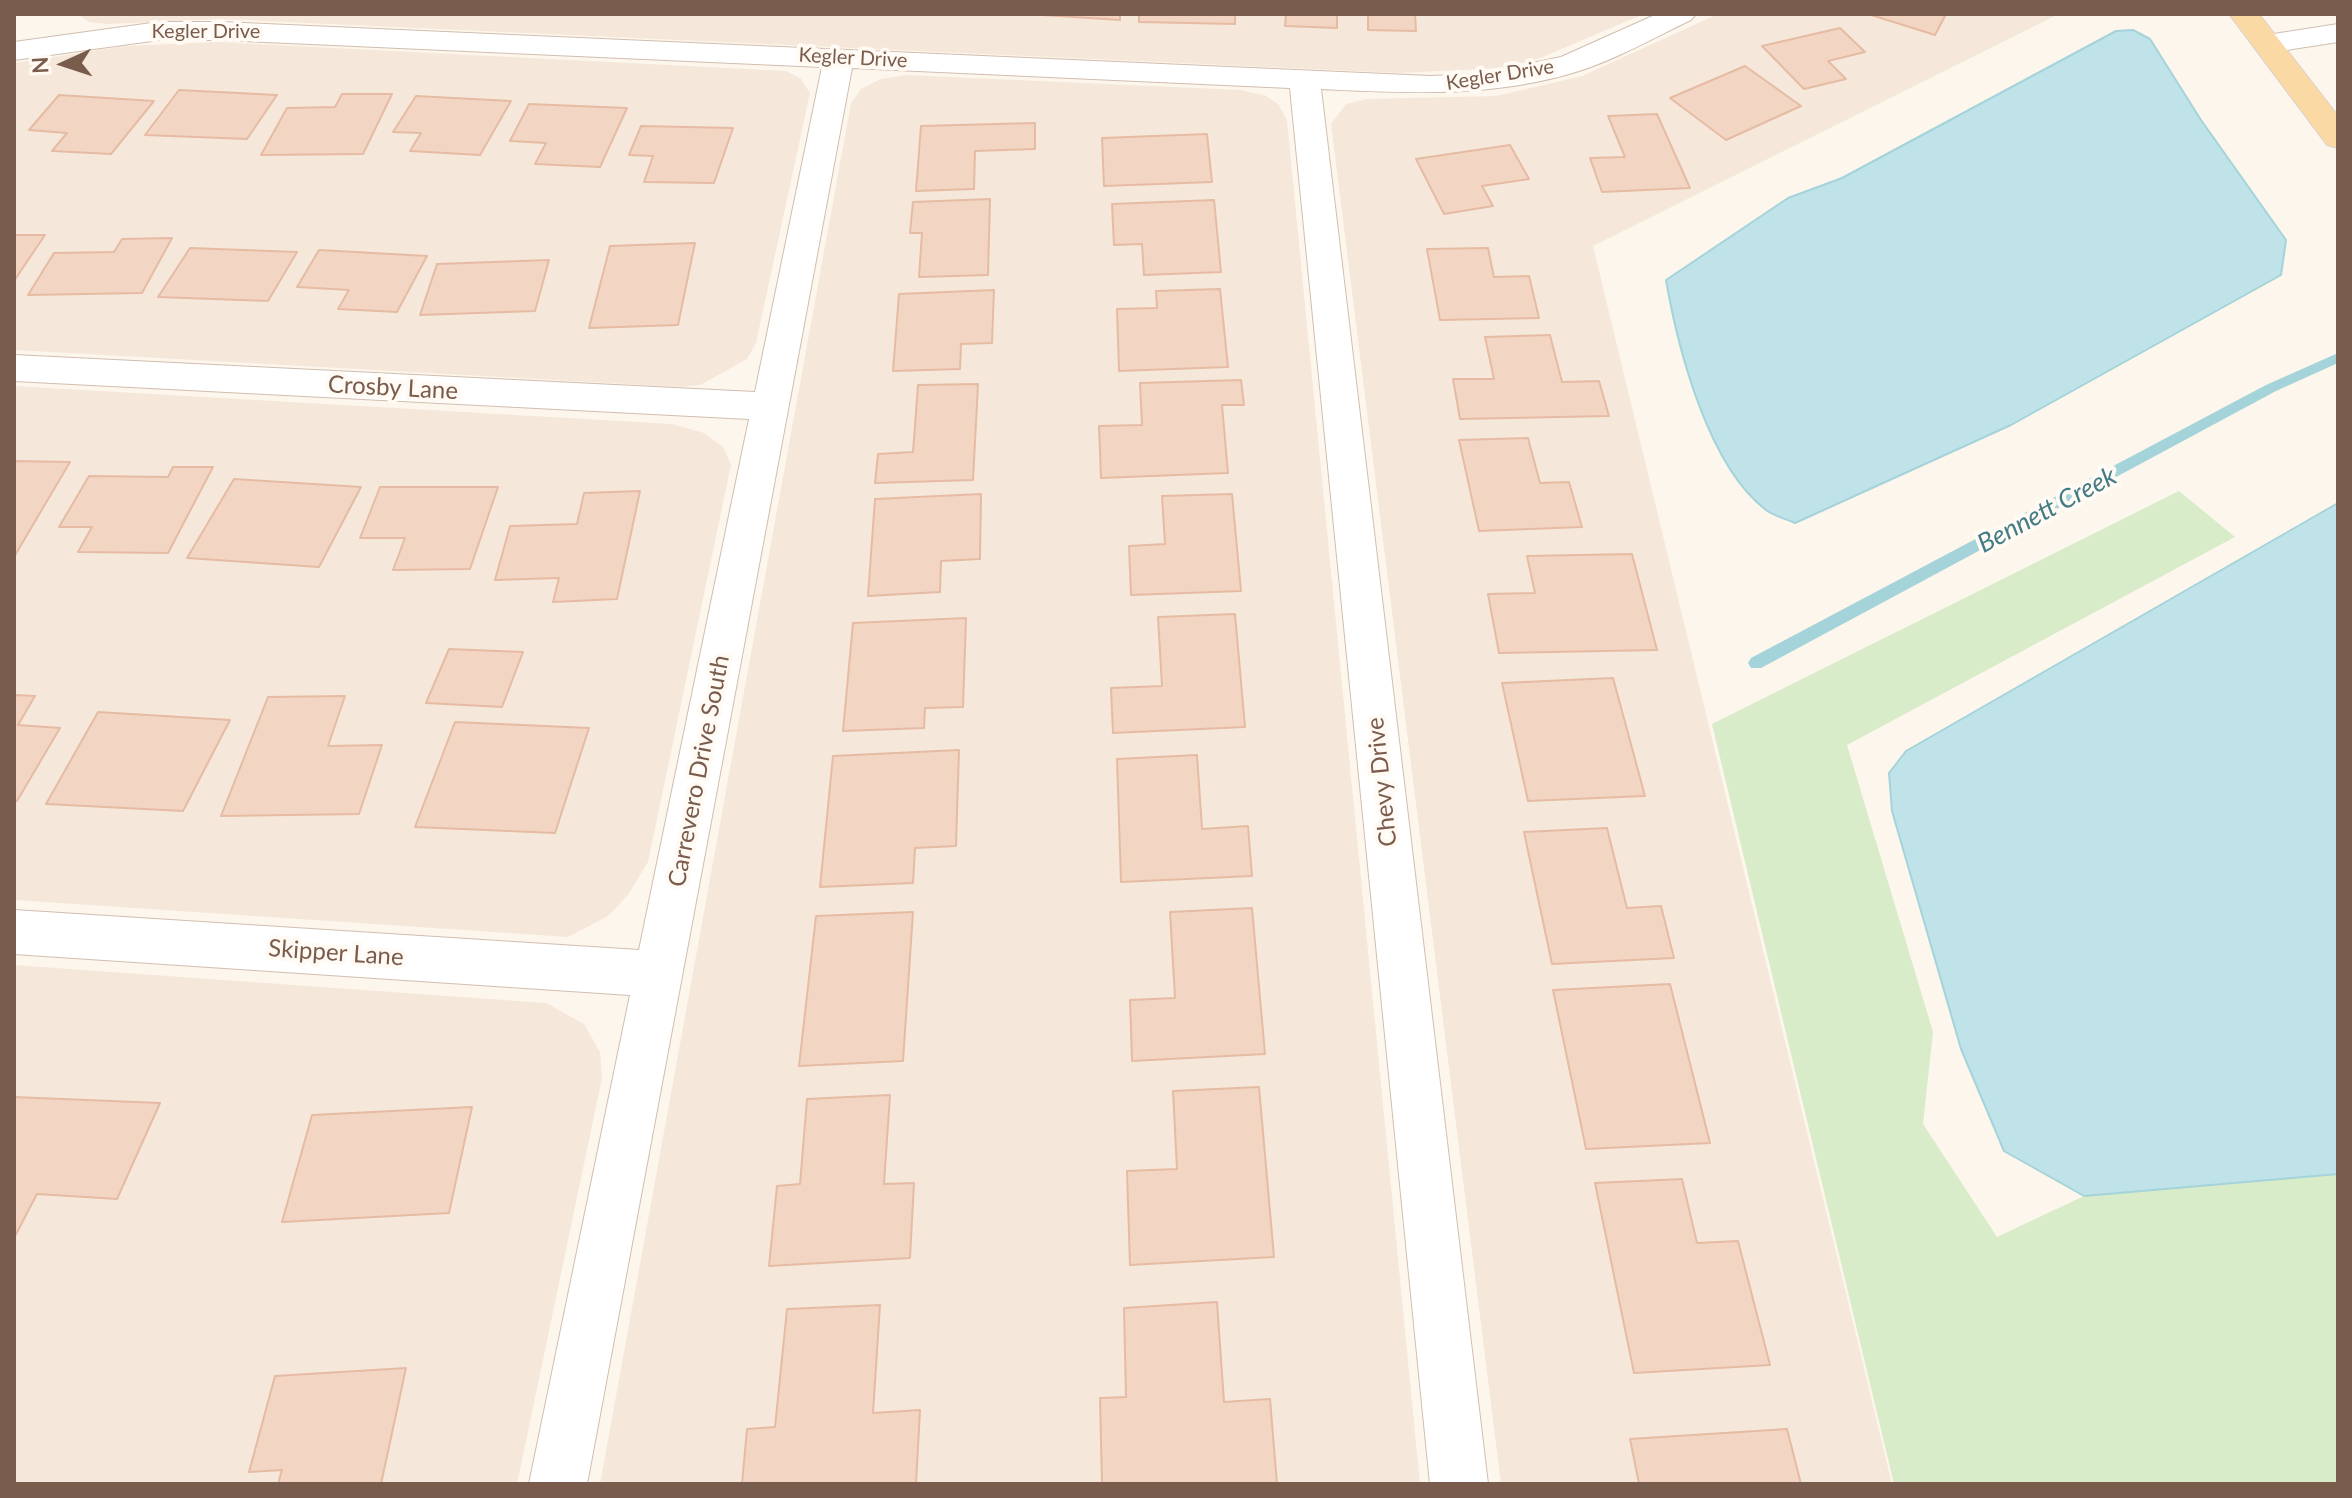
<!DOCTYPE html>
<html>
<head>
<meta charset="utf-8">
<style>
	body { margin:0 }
	#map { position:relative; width:2352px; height:1498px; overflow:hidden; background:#fdf6ec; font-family:Lato,sans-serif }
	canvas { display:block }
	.frame { position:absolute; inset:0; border:16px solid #7a5c4d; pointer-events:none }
	.north { position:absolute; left:24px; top:24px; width:80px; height:80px; -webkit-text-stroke:6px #fffaf3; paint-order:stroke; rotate:267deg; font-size:22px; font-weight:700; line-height:32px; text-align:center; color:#7a5c4d }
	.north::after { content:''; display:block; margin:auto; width:28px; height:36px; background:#7a5c4d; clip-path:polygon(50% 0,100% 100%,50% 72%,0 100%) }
</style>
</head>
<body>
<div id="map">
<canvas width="2352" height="1498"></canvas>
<div class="frame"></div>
<div class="north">N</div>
</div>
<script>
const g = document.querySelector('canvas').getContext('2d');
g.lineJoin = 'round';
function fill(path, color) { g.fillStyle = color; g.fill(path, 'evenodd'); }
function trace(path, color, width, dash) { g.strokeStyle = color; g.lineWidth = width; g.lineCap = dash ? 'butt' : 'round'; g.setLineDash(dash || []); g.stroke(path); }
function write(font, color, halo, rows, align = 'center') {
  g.font = font + ' Lato,sans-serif'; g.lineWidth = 8; g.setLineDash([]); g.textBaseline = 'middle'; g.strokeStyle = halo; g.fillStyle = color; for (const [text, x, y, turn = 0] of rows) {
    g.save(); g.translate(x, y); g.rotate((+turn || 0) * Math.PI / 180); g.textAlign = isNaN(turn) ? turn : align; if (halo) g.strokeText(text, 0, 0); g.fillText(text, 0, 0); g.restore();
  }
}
const residential = new Path2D(`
	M77,14H1644L1538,59L1501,68L1399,73L219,19L107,24L89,22Z
	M1718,14H2059L1593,246L1892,1484H1501L1331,124L1346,104L1366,99L1496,96L1582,76Z
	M217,42L786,71L801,79L810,93L756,343L747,359L700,385L680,387L14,350V63L125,46Z
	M905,75L1241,90L1266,96L1278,104L1287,120L1420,1484H600L851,103L861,89L881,79Z
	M14,386L672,424L704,433L723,447L731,465L648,862L628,895L608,916L568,937L14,900Z
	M14,965L546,1003L584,1024L600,1052L602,1078L517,1484H14Z`);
const green = new Path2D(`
	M2179,491L2235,537L1847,745L1933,1032L1923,1124L1997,1237L2084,1196L2338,1174V1484H1894L1712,724Z`);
const water = new Path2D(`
	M2133,30L2150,39L2201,120L2286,240L2281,275L2011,425L1795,523C1786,519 1774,516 1766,510C1708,466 1678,349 1666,280L1788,198L1842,178L2116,31Z
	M2338,503V1174L2084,1196L2004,1151L1961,1049L1892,811L1889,773L1906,751Z`);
const stream = new Path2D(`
	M2338,353V363L2276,391L1761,668H1751L1748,663L1751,658L2266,385Z`);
const building = new Path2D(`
	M1027,14H1120V20Z
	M1139,14H1235V24L1139,22Z
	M1286,14H1337V28L1285,26Z
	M1368,14H1415L1416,31L1368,30Z
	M1868,14H1946L1935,35Z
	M1840,28L1865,52L1828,61L1846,79L1804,89L1762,46Z
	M1745,66L1801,106L1726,140L1670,98Z
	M179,90L277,95L247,139L145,135Z
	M342,94H392L363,154L261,155L287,108L335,107Z
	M59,95L154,101L111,154L52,151L67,133L29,130Z
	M416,96L511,101L480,155L410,151L421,133L393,132Z
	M529,104L627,108L600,167L535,164L546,143L510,141Z
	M1657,114L1690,188L1602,192L1590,158L1625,157L1608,116Z
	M1035,123V149L975,151L974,189L916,191L921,126Z
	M641,126L733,128L714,183L644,182L653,156L629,155Z
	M1207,134L1212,182L1104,186L1102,138Z
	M1510,145L1529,179L1482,186L1493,206L1444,214L1416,159Z
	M990,199L988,275L919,277L922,233H910L913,202Z
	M1214,200L1221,272L1144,275L1142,244L1114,245L1112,204Z
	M14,235H45L14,281Z
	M172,238L142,293L28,295L54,253L114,252L122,239Z
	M695,243L678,325L589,328L610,246Z
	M190,248L297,252L268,301L158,297Z
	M1488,248L1494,277L1529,276L1539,318L1440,320L1427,249Z
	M319,250L427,256L397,312L338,309L349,290L297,287Z
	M549,260L535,311L420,315L437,264Z
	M1220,289L1228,367L1119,371L1117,309L1157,308L1156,291Z
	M994,290L992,343L961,344L960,369L893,371L899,294Z
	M1550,335L1562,382L1599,381L1609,416L1460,419L1453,379H1494L1485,337Z
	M1241,380L1244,405H1222L1228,473L1101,478L1099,426L1142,425L1140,383Z
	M978,384L973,480L875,483L878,454L913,452L918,385Z
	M1528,438L1540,483L1569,482L1582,527L1479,531L1459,440Z
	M14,461L70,462L14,557Z
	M173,467H213L168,553L78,552L92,527H59L89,476L168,477Z
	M234,479L361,487L319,567L187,558Z
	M380,487H498L470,569L393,570L405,538H360Z
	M640,491L617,599L553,602L559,578L495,580L510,526L577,524L584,493Z
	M981,494L980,559L941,561L940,592L868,596L875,499Z
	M1232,494L1241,591L1131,595L1129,546L1165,544L1162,496Z
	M1632,554L1657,650L1499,653L1488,594L1535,593L1527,556Z
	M1235,614L1245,727L1113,733L1111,688L1162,686L1158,617Z
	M966,618L963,707L925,708L924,728L843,731L853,623Z
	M449,649L523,652L502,707L426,703Z
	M1613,678L1645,796L1528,801L1502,683Z
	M14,695L35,696L18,725L60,728L17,801H14Z
	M345,696L328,746L382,745L359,814L221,816L268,697Z
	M98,712L230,720L183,811L46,804Z
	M455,722L589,728L555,833L415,827Z
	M959,750L956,846L915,848L913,883L820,887L833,756Z
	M1197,755L1202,829L1248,826L1252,876L1121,882L1117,759Z
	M1607,828L1627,908L1661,906L1674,958L1552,964L1524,832Z
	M1252,908L1265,1054L1132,1061L1130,1000L1175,998L1170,912Z
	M913,912L903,1061L799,1066L816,916Z
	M1670,984L1710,1143L1586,1149L1553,990Z
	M1259,1087L1274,1257L1130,1265L1127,1171L1177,1169L1173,1091Z
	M890,1095L884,1184L914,1183L910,1258L769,1266L777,1186L800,1184L807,1099Z
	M14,1097L160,1103L117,1199L37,1194L14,1238Z
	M472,1107L449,1213L282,1222L312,1115Z
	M1682,1179L1697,1243L1738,1241L1770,1365L1634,1373L1595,1183Z
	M1217,1302L1224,1402L1270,1399L1277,1484H1102L1100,1398L1126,1397L1124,1308Z
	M880,1305L873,1413L920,1410L916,1484H742L747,1429L775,1427L787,1309Z
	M406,1368L381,1484H278L282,1470L249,1472L275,1376Z
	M1787,1429L1801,1484H1639L1630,1439Z`);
const minor = new Path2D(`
	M1657,14H1696L1691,20C1655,37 1617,59 1579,71C1494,98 1409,93 1321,89L1488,1484H1430L1290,88L852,68L587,1484H529L630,995L14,954V910L639,950L749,419L14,381V355L755,392L822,67L221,40H159L14,60V42L159,22H221L1430,76L1480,74L1561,57Z
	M2338,24V42L2267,53L2256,50L2252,44L2256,38L2267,35Z`);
const major = new Path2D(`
	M2229,14H2259L2338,116V148L2327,145Z`);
const farStreetnames = [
	["Kegler Drive",206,32],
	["Kegler Drive",853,58,3],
	["Kegler Drive",1500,75,-9]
];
const streetNames = [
	["Crosby Lane",393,388,3],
	["Carrevero Drive South",699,771,-79],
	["Chevy Drive",1382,782,-96],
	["Skipper Lane",336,953,4]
];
const waterNames = [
	["Bennett Creek",2047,510,-28]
];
fill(residential, '#f5e8da');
fill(green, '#d8ecc9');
fill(water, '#bfe3e8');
trace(water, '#a5d3da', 2);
fill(stream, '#a5d3da');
fill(building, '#f3d5c3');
trace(building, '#e6bba3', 2);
trace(minor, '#d1beb0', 2);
trace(major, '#dad1cd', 2);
fill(minor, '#fff');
fill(major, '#fbd9a5');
write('20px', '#7a5c4d', '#fffaf3', farStreetnames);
write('24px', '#7a5c4d', '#fffaf3', streetNames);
write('italic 26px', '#437c86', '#fffaf3', waterNames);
</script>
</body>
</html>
